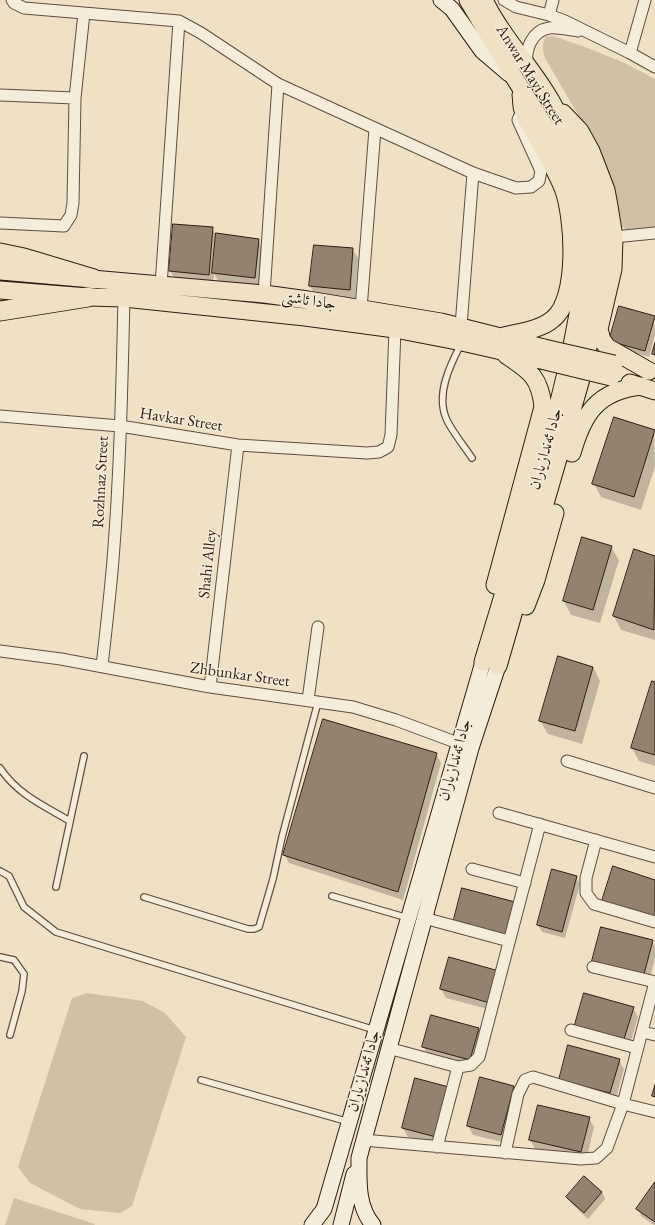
<!DOCTYPE html>
<html>
<head>
<meta charset="utf-8">
<style>
	body { margin:0 }
	canvas { display:block; background:#f0e1c5 }
</style>
</head>
<body>
<canvas width="655" height="1225"></canvas>
<script>
const g = document.querySelector('canvas').getContext('2d');
g.lineJoin = 'round';
function fill(path, color) { g.fillStyle = color; g.fill(path, 'evenodd'); }
function trace(path, color, width, dash) { g.strokeStyle = color; g.lineWidth = width; g.lineCap = dash ? 'butt' : 'round'; g.setLineDash(dash || []); g.stroke(path); }
function write(font, color, halo, rows, align = 'center') {
  g.font = font + ' "EB Garamond",Amiri,serif'; g.lineWidth = 3; g.setLineDash([]); g.textBaseline = 'middle'; g.strokeStyle = halo; g.fillStyle = color; for (const [text, x, y, turn = 0] of rows) {
    g.save(); g.translate(x, y); g.rotate((+turn || 0) * Math.PI / 180); g.textAlign = isNaN(turn) ? turn : align; if (halo) g.strokeText(text, 0, 0); g.fillText(text, 0, 0); g.restore();
  }
}
const green = new Path2D(`
	M553,36C588,48 623,60 655,79V231L628,232L622,226L608,170L595,144L545,58C543,50 541,44 546,37Z
	M87,993L143,1001L165,1013L186,1037L132,1206L120,1213L80,1209L30,1183L18,1167L72,998Z
	M14,1198L95,1224L94,1225H5Z`);
const shadow = new Path2D(`
	M212,228L217,236L258,240L263,249L260,286L219,282L214,274L213,283L176,280L170,271Z
	M315,246L352,249L358,258L355,299L315,295L310,286Z
	M654,316L655,335L649,357L614,347L610,341Z
	M654,431L655,466L641,510L601,497L594,484Z
	M582,538L611,547L619,560L600,623L571,615L564,601Z
	M635,551L655,557V640L621,630L614,616Z
	M593,667L600,681L582,744L548,734L540,721Z
	M655,683V766L639,761L632,748Z
	M436,754L441,763L403,900L289,863L284,854Z
	M576,877L580,884L565,938L542,932L538,925Z
	M652,941L655,946V958L649,983L598,970L593,961Z
	M499,972L495,1011L446,998L441,989Z
	M633,1008L638,1017L629,1048L581,1037Z
	M478,1029L483,1038L474,1069L428,1055L423,1046Z
	M619,1060L624,1069L615,1101L566,1089Z
	M415,1079L441,1146L408,1137L403,1128Z
	M513,1087L519,1096L506,1143L473,1135L468,1126Z
	M589,1118L594,1127L586,1161L535,1149L530,1140Z
	M655,1184V1225H654L641,1216L638,1209Z
	M602,1192L605,1199L588,1219L571,1203L567,1197Z`);
const building = new Path2D(`
	M173,224L213,227L209,275L169,271Z
	M216,233L259,239L255,278L212,273Z
	M314,245L353,248L350,290L309,286Z
	M619,306L655,316L645,351L609,341Z
	M655,343V355L652,354Z
	M614,417L655,430L634,497L592,484Z
	M582,537L612,546L593,610L563,601Z
	M634,549L655,556L654,630L613,616Z
	M558,656L593,667L575,731L539,721Z
	M652,681L655,682V755L631,748Z
	M323,719L437,753L398,892L283,855Z
	M613,866L655,880V918L602,901Z
	M552,869L577,876L562,932L537,925Z
	M462,888L515,902L505,938L453,923Z
	M601,927L653,940L644,974L592,961Z
	M449,957L499,971L490,1003L440,989Z
	M584,993L634,1007L624,1039L574,1028Z
	M431,1015L479,1028L470,1060L422,1047Z
	M568,1045L620,1059L610,1093L559,1080Z
	M480,1077L514,1086L501,1135L467,1126Z
	M415,1078L449,1087L436,1137L402,1128Z
	M655,1085V1097L652,1096Z
	M538,1105L590,1117L581,1152L529,1140Z
	M584,1176L602,1192L584,1213L566,1197Z
	M655,1182V1222L636,1209Z`);
const lane = new Path2D(`
	M461,344C450,365 436,394 446,418C450,429 465,447 472,458
	M0,768C17,794 44,806 70,821
	M0,871L9,876L24,907L56,932L375,1030
	M56,887L84,756
	M332,896L408,918
	M144,897L248,929H254L259,927L273,879L282,837L318,702
	M0,957L14,960L24,974L22,991L10,1035
	M201,1080L349,1122`);
const street = new Path2D(`
	M12,0L14,3L24,8L179,21L201,33L278,84L473,173L516,188L531,187L539,181L541,171L518,120L521,113
	M504,0L516,7L549,15L565,21L630,53L655,67
	M549,15L553,0
	M630,53L645,0
	M527,65C525,49 532,31 549,28C558,27 569,30 578,31
	M0,95L75,98
	M0,223L64,226L71,215L73,203L75,98L84,13
	M614,237L655,233
	M161,286L179,21
	M264,294L278,84
	M361,309L375,129
	M461,326L473,173
	M0,416L120,426L238,445L367,453L379,452L388,447L391,435L395,329
	M0,651L61,659L210,687L353,707L396,720L466,746
	M102,666C106,631 110,595 113,560C120,473 122,386 124,298
	M210,687L238,445
	M308,700L318,627
	M567,761L655,788
	M499,813L655,857
	M596,840L586,878V893L594,904L655,922
	M472,869L525,883
	M424,918L509,941
	M571,1030L637,1048
	M642,1032L655,1035
	M388,1048L458,1067L471,1065L479,1057L540,824
	M363,1140L581,1159L596,1158L607,1148L623,1104L655,982L593,967
	M437,1147L458,1067
	M505,1153L518,1094L525,1080L533,1077L623,1104L655,1112`);
const secondary = new Path2D(`
	M441,0L452,9L482,51L509,74
	M312,1225L324,1209L483,662
	M341,1225L354,1174
	M373,1225C357,1206 359,1181 359,1158L471,748L498,666`);
const primary = new Path2D(`
	M468,0C485,28 501,57 519,85C540,119 564,152 576,191C594,247 581,300 570,355C558,409 544,460 528,513C513,562 498,612 483,662
	M484,0C501,36 531,66 551,101C561,119 570,139 579,158C582,166 587,174 590,183C610,248 596,315 581,379L498,666
	M563,113L580,131L591,151L606,190L609,206L614,237L613,269L599,329L602,340L607,347L649,371
	M0,271L264,294L308,300L441,322L544,348
	M0,290L88,297L124,298L305,317L395,329L462,342L541,360
	M504,336C520,332 540,330 553,319C579,298 574,217 563,188C555,169 544,150 534,132C530,125 524,117 523,110C521,106 522,100 521,95
	M630,383L655,391
	M572,453C583,414 597,391 641,386
	M495,585L543,407C540,377 530,371 506,355
	M526,606L536,580L555,513`);
const highway = new Path2D(`
	M0,253L24,258L94,279
	M0,311L88,297`);
const primaryBridge = new Path2D(`
	M544,348L614,364
	M541,360L611,377`);
const streetNames = [
	["Anwar Mayi Street",530,75,58],
	["جادا ئاشتی",309,301,8],
	["Havkar Street",181,420,9],
	["جادا ئەندازیاران",546,449,-74],
	["Rozhnaz Street",101,482,-87],
	["Shahi Alley",208,564,-84],
	["Zhbunkar Street",240,675,8],
	["جادا ئەندازیاران",455,760,-74],
	["جادا ئەندازیاران",364,1071,-74]
];
fill(green, '#cfc0a7');
fill(shadow, '#0003');
fill(building, '#94826f');
trace(building, '#301c12', 1);
trace(lane, '#604d3f', 8);
trace(street, '#604d3f', 13);
trace(secondary, '#301c12', 17);
trace(primary, '#301c12', 19);
trace(highway, '#301c12', 21);
trace(lane, '#f5ecd9', 5.5);
trace(street, '#f5ecd9', 11);
trace(secondary, '#f5ecd9', 15);
trace(primary, '#f0e1c5', 17);
trace(highway, '#f0e1c5', 19);
trace(primaryBridge, '#301c12', 19, []);
trace(primaryBridge, '#f0e1c5', 17);
write('16px', '#301c12', '#f5ecd9', streetNames);
</script>
</body>
</html>
